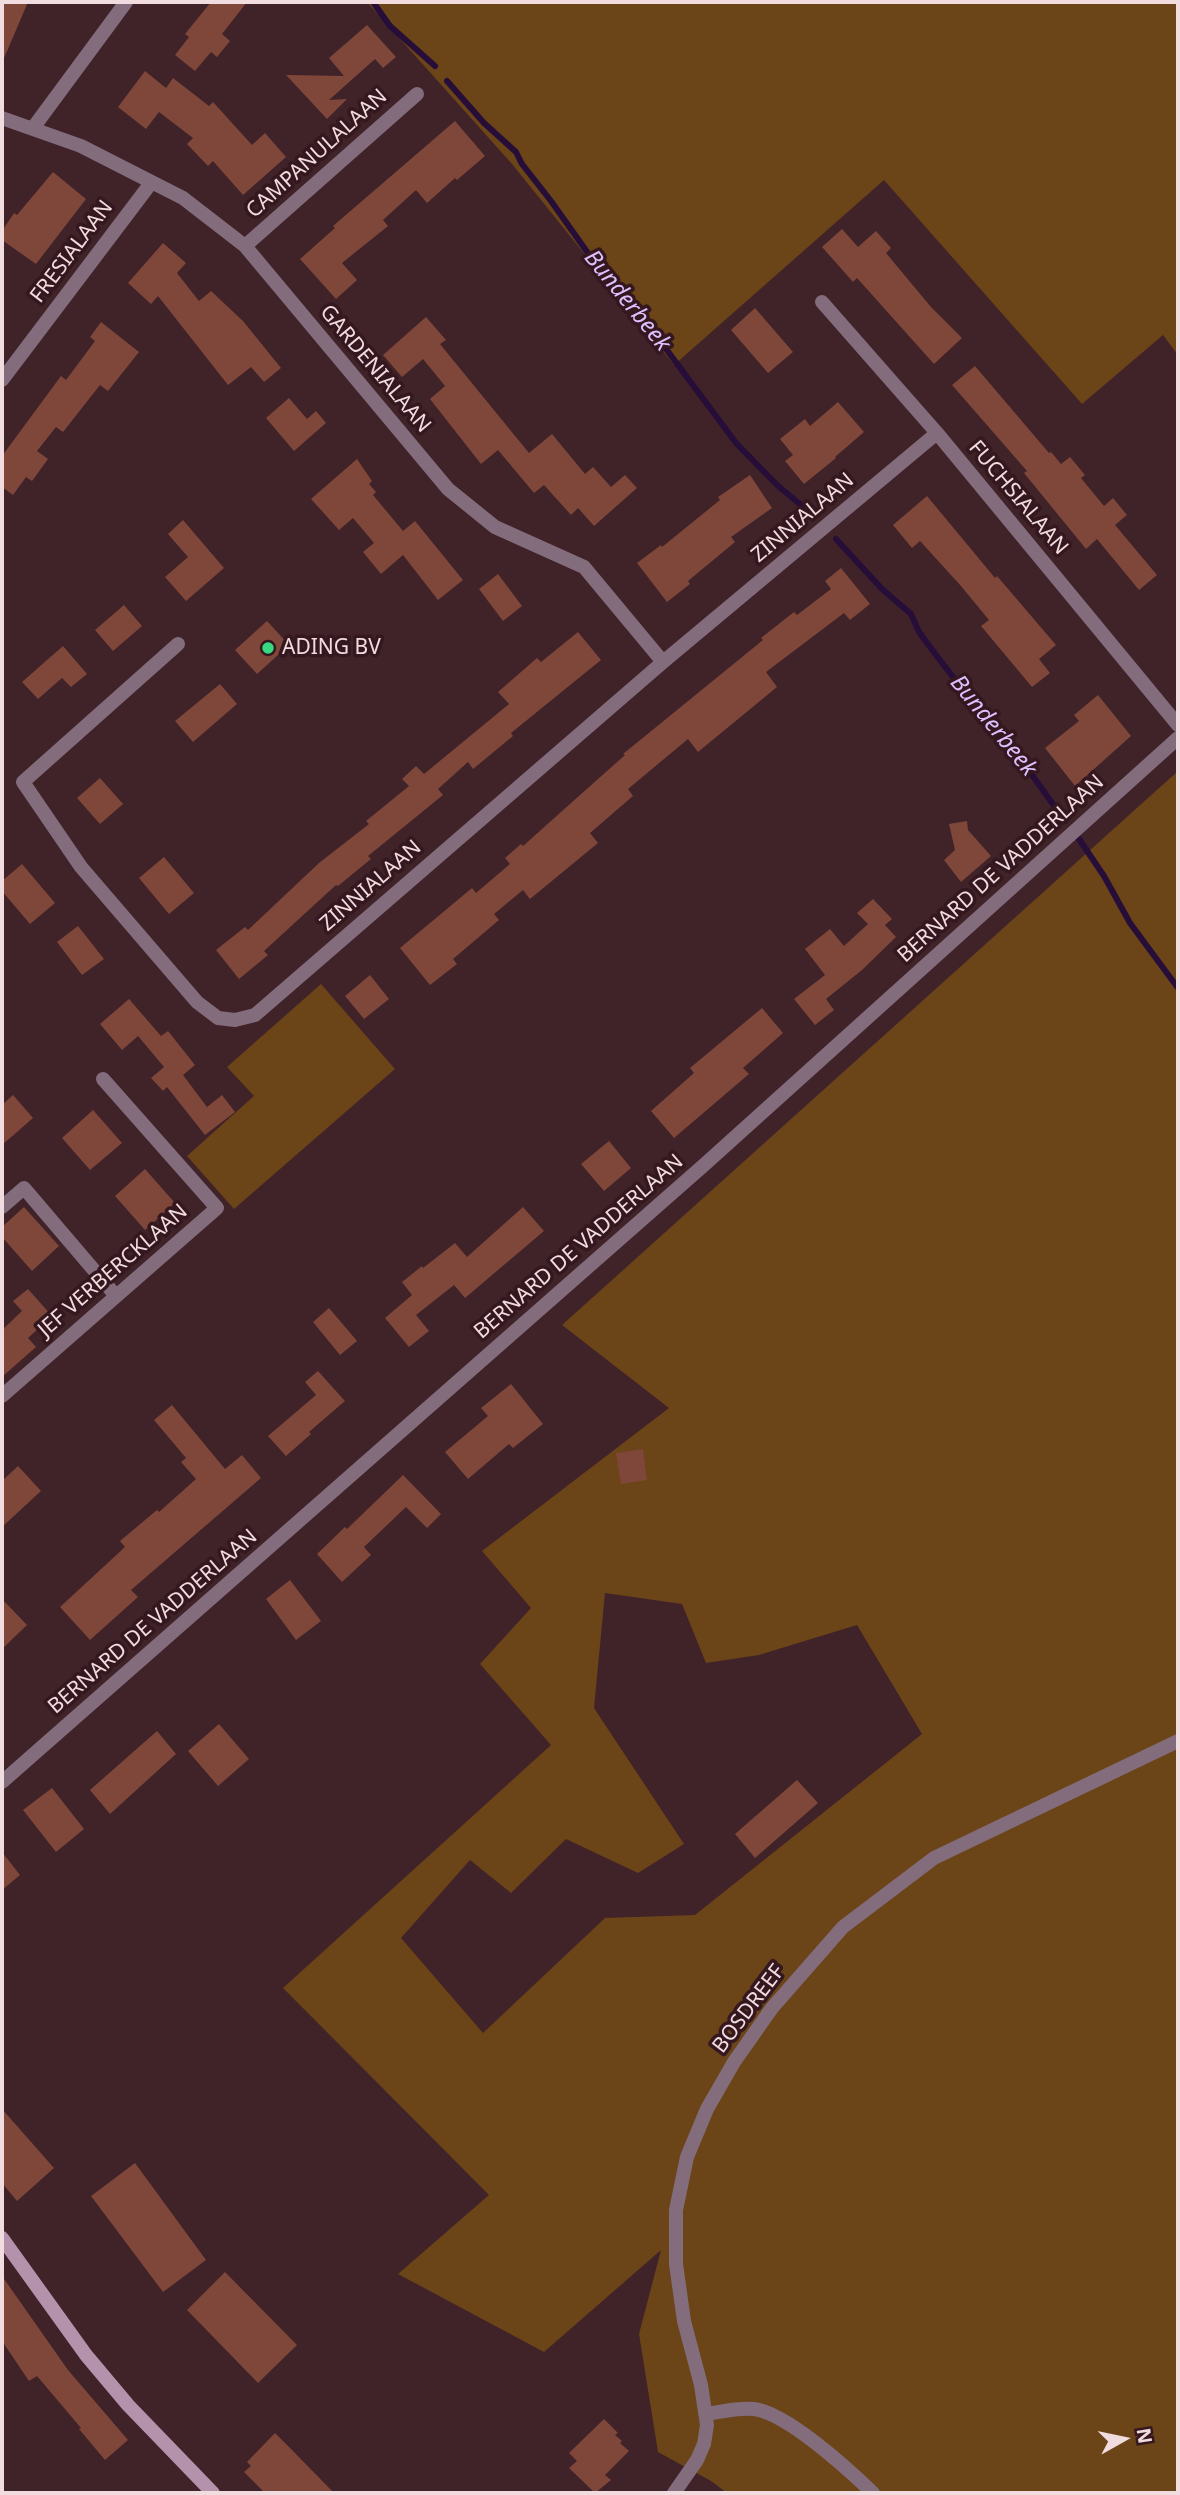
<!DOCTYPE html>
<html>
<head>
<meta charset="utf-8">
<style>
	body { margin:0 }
	#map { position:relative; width:1180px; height:2495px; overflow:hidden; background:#402229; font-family:"Noto Sans",sans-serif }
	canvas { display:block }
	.frame { position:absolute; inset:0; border:4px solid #f1dcdf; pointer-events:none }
	.north { position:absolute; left:1089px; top:2404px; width:70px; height:70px; -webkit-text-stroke:5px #35181f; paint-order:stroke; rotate:81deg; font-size:19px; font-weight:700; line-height:28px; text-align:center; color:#f1dcdf }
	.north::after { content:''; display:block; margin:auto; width:24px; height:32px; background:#f1dcdf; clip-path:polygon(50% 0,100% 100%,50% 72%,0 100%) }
</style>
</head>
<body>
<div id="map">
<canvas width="1180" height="2495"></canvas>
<div class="frame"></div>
<div class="north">N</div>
</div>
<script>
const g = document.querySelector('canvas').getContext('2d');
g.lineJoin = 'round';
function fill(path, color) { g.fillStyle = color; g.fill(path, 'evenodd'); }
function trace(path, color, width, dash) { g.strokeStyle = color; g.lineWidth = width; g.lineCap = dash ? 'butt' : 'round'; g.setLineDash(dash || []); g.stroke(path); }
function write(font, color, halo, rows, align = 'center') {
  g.font = font + ' "Noto Sans",sans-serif'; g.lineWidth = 7; g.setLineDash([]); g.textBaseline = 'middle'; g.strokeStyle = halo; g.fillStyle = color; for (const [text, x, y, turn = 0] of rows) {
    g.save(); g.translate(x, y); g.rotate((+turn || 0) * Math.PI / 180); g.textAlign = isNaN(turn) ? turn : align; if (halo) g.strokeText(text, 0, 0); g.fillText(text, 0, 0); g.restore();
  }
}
const green = new Path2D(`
	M367,2H1178V355L1163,335L1082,404L884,180L674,365L512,164Z
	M1178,771V2493H727L711,2481L658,2452L639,2334L661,2250L544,2352L398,2274L489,2195L283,1988L551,1745L480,1664L531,1608L482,1551L669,1408L562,1325ZM605,1593L682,1604L706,1663L759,1655L857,1625L922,1734L695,1915L605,1918L483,2033L401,1938L470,1860L511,1893L566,1839L638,1873L684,1844L594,1708Z
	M321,984L395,1069L234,1209L187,1156L254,1096L227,1067Z`);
const stream = new Path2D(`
	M373,2L390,26L435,66
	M447,81L484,123L516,152L522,164L551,201L590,256L652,330L736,443L777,485L813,515
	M836,539L882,589L911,614L919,632L936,655L995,731L1017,754L1065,821
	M1079,839L1104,876L1130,923L1178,988`);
const building = new Path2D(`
	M2,2H28L2,63Z
	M211,2H247L222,34L230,41L217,57L211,52L195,71L175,55L189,37L185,34Z
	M367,25L396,57L383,68L375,59L329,100L347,99L327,119L286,75L344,76L329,58Z
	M145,71L166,88L173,78L209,106L213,102L252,145L265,133L286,157L243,195L213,161L208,166L187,144L193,138L159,112L146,129L118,107Z
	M455,121L485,156L457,180L455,178L427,203L416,190L383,220L388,226L342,263L357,280L336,299L300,259L335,228L333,226Z
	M53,172L86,199L36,264L2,240V231L14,213L17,215Z
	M842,229L858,247L876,231L891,248L886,253L931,307L962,338L934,364L857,278L853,282L822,247Z
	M163,243L186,263L177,273L199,301L211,291L243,321L281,368L264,382L251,367L228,385L158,296L151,304L128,283Z
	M755,308L793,352L768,373L731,330Z
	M426,317L446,340L440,344L529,453L552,434L585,474L593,467L611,487L625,475L637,488L594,526L578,508L571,515L544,485L534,493L498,450L481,464L430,399L445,386L423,359L402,377L383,355Z
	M101,322L139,352L108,391L100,385L63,432L56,427L37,451L48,459L32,481L26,477L13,495L2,487V456L61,376L66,380L95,341L90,337Z
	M975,366L1049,453L1051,452L1061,464L1070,457L1085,475L1081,478L1104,506L1113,498L1127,515L1115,525L1157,575L1139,590L1097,539L1086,549L1024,473L1027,471L952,385Z
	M289,398L307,419L316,411L326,423L294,451L266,418Z
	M838,402L864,432L835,457L836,458L804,484L785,461L793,455L780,439L805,419L810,426Z
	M357,459L372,481L369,484L376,492L373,495L403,531L415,521L463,580L438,600L403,555L381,574L363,552L374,543L353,518L339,530L311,499Z
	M750,475L772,508L731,537L735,542L688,581L690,584L667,602L637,563L661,545L662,547L720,500L718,497Z
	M927,496L995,578L997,576L1056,645L1039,659L1050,673L1032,687L981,626L989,620L961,586L920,541L912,548L893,525Z
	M183,520L224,568L186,601L165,577L188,557L168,534Z
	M841,568L870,604L850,620L844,613L766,672L777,687L698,752L688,739L628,789L633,796L590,833L598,843L530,899L523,890L494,914L499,920L453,959L457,964L430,985L400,948L472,888L476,893L510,864L505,858L521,844L523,846L589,787L625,755L623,754L763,640L761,638L794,612L797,615L831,589L825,581Z
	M498,574L522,606L503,621L479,589Z
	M124,605L142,626L113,651L95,630Z
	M267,621L289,645L257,674L235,650Z
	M578,632L601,660L511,733L513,736L473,769L468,762L438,789L443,795L368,856L371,859L338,886L336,885L264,951L268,955L239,979L216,950L245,927L248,930L319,863L369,824L366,821L409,786L402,779L416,766L424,774L509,704L498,692L537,658L541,662Z
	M63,646L87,674L71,687L62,678L38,699L22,682Z
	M220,684L237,704L193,742L175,721Z
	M1098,695L1131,736L1075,786L1045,748L1079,721L1074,715Z
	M100,778L123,804L100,824L77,798Z
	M967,821L968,830L991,856L961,882L944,860L955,850L949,824Z
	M164,857L194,893L169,914L139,878Z
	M22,864L55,903L30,924L2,891V881Z
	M873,899L892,919L885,925L896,937L862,970L826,999L834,1010L815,1025L794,999L825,975L805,949L830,929L844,946L868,924L857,913Z
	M78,926L104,959L82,975L57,942Z
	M370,975L389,999L364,1019L345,996Z
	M129,999L161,1036L168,1031L195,1065L183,1075L207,1107L222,1095L235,1112L205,1135L167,1087L163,1091L151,1078L164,1067L138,1036L122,1050L100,1024Z
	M762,1008L783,1033L743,1068L749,1074L674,1138L651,1111L694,1073L690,1068Z
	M13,1095L33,1118L2,1145V1105Z
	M93,1110L122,1143L90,1170L62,1138Z
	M609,1141L631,1168L604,1191L581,1164Z
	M145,1169L175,1203L145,1230L115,1196Z
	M24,1207L59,1246L32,1271L2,1237V1227Z
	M523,1207L544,1231L465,1298L454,1285L416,1315L429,1331L409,1347L385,1318L412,1295L402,1282L422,1266L423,1268L455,1243L467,1257Z
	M28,1289L52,1316L28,1338L36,1347L2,1377V1330L22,1311L13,1301Z
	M329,1308L357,1341L340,1355L313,1322Z
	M318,1371L345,1401L309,1432L311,1434L286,1456L268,1436L316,1395L305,1382Z
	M511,1384L543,1424L513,1448L509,1444L468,1479L445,1452L488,1416L481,1408Z
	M172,1405L225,1469L242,1455L261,1478L131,1590L138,1597L90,1640L60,1607L125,1547L120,1541L157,1510L159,1512L196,1479L181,1462L186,1458L154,1420Z
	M643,1449L647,1480L621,1484L616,1453Z
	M18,1466L41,1491L2,1527V1481Z
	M403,1475L441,1514L427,1528L406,1507L364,1547L371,1555L342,1582L317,1554L345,1527L347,1529Z
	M290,1580L321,1621L296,1640L266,1599Z
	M2,1599L27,1625L2,1649Z
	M219,1724L249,1759L218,1786L188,1751Z
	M157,1731L176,1754L110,1814L90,1790Z
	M797,1780L818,1803L755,1858L735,1834Z
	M52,1788L84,1829L56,1852L23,1810Z
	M2,1852L20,1875L2,1890Z
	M2,2109L54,2168L17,2201L2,2183Z
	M135,2163L206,2260L163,2292L91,2196Z
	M225,2272L297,2345L258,2383L187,2310Z
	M2,2276L68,2370L128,2440L105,2460L79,2429L81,2428L37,2376L29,2381L2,2341Z
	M604,2419L618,2433L615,2435L622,2441L620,2443L629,2451L605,2475L611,2480L595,2493L569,2468L577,2461L569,2453Z
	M275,2433L293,2451L334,2493H265L244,2472L251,2466L247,2462Z`);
const street = new Path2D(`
	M2,118L81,146L183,198L245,246L448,489L495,527L584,567L663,662
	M33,128L126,2
	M245,246L417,94
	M822,302L937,433L1178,725
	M2,380L151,183
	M178,644L23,782L81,867L197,1002L218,1018L235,1020L255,1015L663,662L937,433
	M2,1207L24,1188L116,1296
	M2,1396L217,1208L103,1079
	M2,1782L704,1165L1178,738
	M706,2414C721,2412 739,2407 754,2409C787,2413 849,2470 873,2493
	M674,2493L697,2460L704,2444L707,2425L701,2385L684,2321L676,2264V2210L687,2157L707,2109L734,2062L772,2008L843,1927L934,1858L1178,1741`);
const secondary = new Path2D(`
	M2,2238L86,2355L128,2405L213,2493`);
const markers = [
	[268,648,7,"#37d880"]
];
const streetNames = [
	["CAMPANULALAAN",317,154,-42],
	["FRESIALAAN",72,252,-53],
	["GARDENIALAAN",375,369,50],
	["FUCHSIALAAN",1018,498,50],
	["ZINNIALAAN",803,518,-40],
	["BERNARD DE VADDERLAAN",1001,869,-42],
	["ZINNIALAAN",371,886,-41],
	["BERNARD DE VADDERLAAN",579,1247,-41],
	["JEF VERBERCKLAAN",113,1271,-41],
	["BERNARD DE VADDERLAAN",153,1622,-41],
	["BOSDREEF",749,2009,-53]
];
const poiNames = [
	["ADING BV",282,648]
];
const waterNames = [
	["Bunderbeek",627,301,51],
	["Bunderbeek",993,726,51]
];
fill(green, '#6b4418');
trace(stream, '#260e39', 6);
fill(building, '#7f4739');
trace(street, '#836d7d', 14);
trace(secondary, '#b592ac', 14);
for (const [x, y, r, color] of markers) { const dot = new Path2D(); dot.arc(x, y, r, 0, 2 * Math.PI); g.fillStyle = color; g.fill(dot); trace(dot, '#35181f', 2.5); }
write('21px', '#f1dcdf', '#35181f', streetNames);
write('21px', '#f1dcdf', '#35181f', poiNames, 'left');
write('italic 23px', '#ddc0fd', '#35181f', waterNames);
</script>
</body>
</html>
